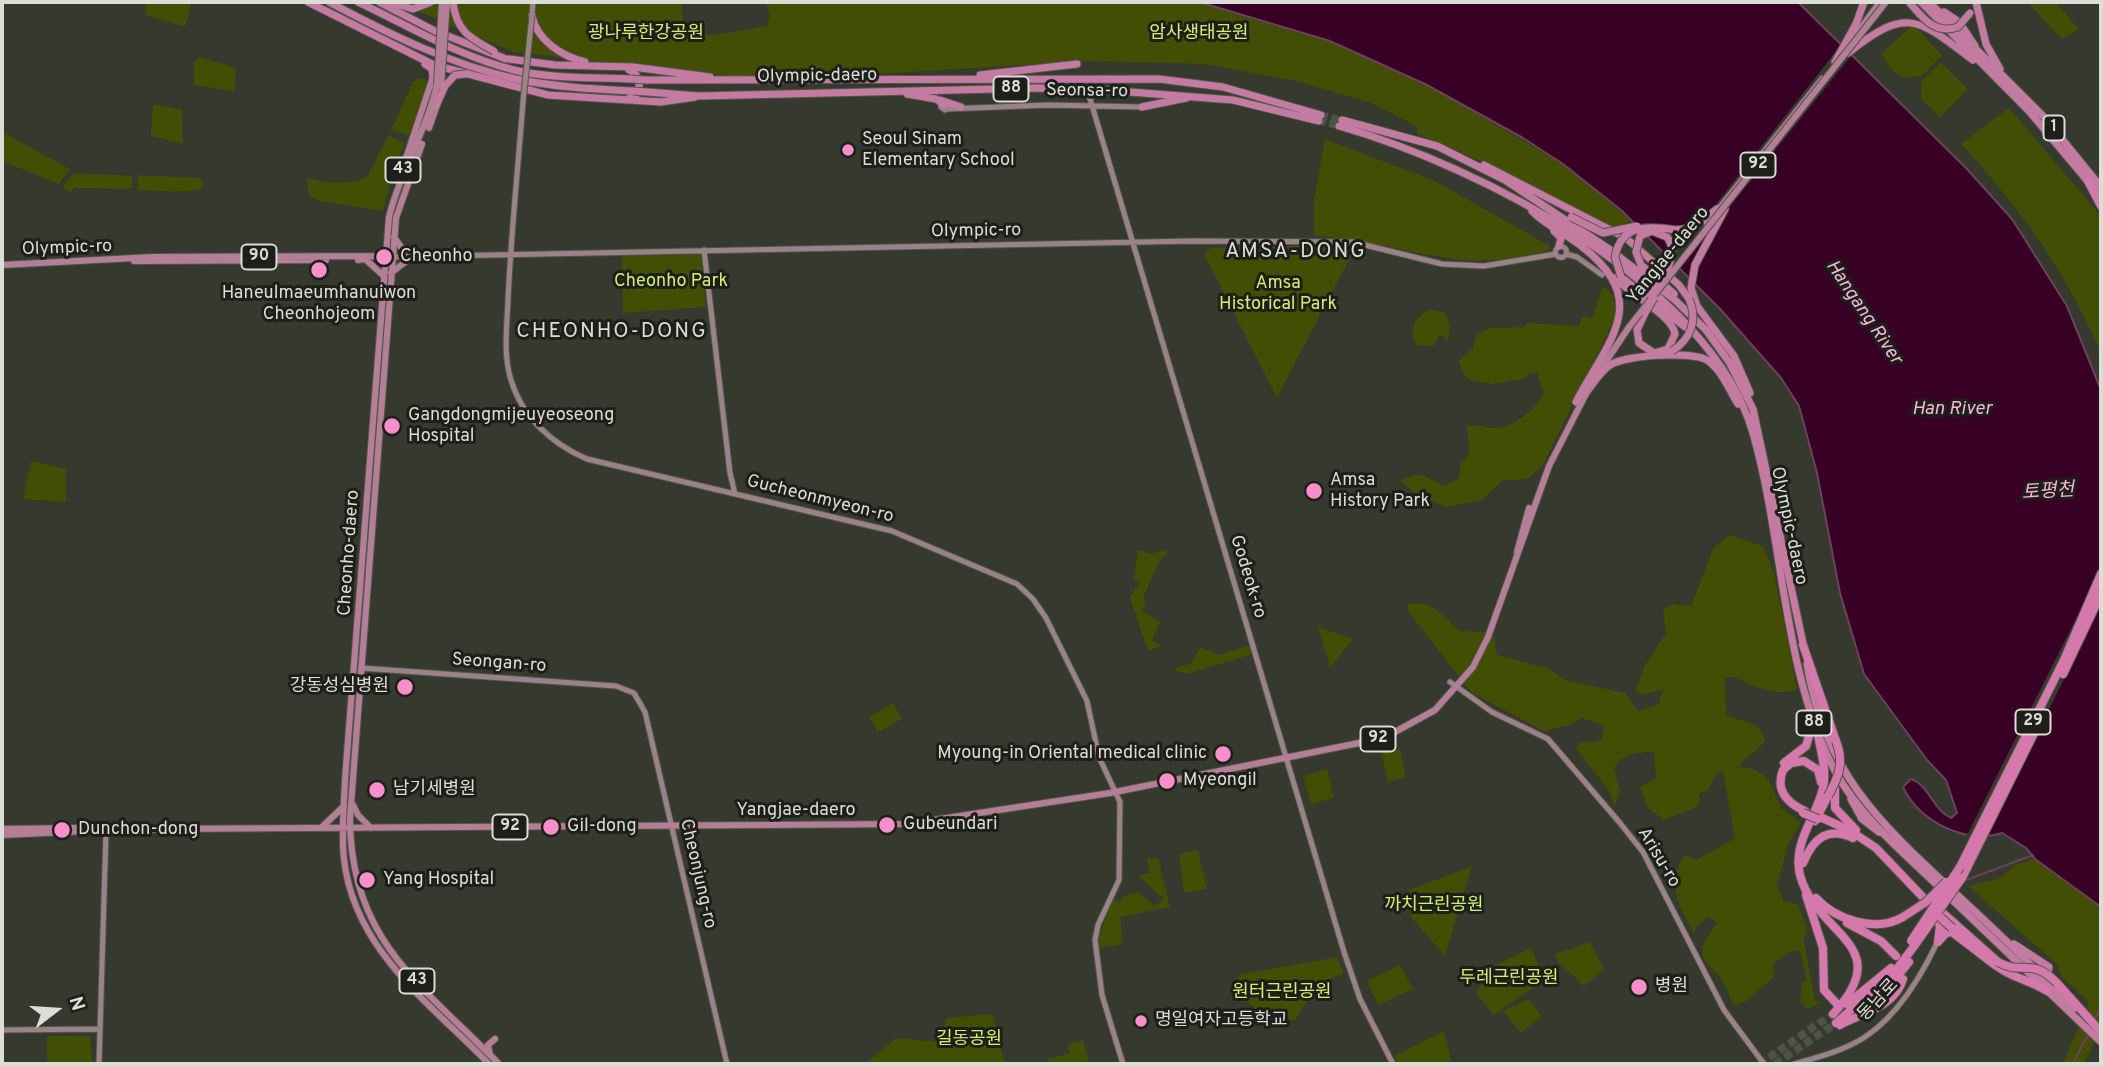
<!DOCTYPE html>
<html>
<head>
<meta charset="utf-8">
<style>
	body { margin:0 }
	#map { position:relative; width:2103px; height:1066px; overflow:hidden; background:#36392d; font-family:Overpass,sans-serif }
	canvas { display:block }
	.frame { position:absolute; inset:0; border:4px solid #dbded6; pointer-events:none }
	.north { position:absolute; left:21px; top:975px; width:70px; height:70px; -webkit-text-stroke:5px #1e1f1a; paint-order:stroke; rotate:73deg; font-size:19px; font-weight:700; line-height:28px; text-align:center; color:#dbded6 }
	.north::after { content:''; display:block; margin:auto; width:24px; height:32px; background:#dbded6; clip-path:polygon(50% 0,100% 100%,50% 72%,0 100%) }
</style>
</head>
<body>
<div id="map">
<canvas width="2103" height="1066"></canvas>
<div class="frame"></div>
<div class="north">N</div>
</div>
<script>
const g = document.querySelector('canvas').getContext('2d');
g.lineJoin = 'round';
function fill(path, color) { g.fillStyle = color; g.fill(path, 'evenodd'); }
function trace(path, color, width, dash) { g.strokeStyle = color; g.lineWidth = width; g.lineCap = dash ? 'butt' : 'round'; g.setLineDash(dash || []); g.stroke(path); }
function write(font, color, halo, rows, align = 'center') {
  g.font = font + ' Overpass,"Noto Sans KR",sans-serif'; g.lineWidth = 6; g.setLineDash([]); g.textBaseline = 'middle'; g.strokeStyle = halo; g.fillStyle = color; for (const [text, x, y, turn = 0] of rows) {
    g.save(); g.translate(x, y); g.rotate((+turn || 0) * Math.PI / 180); g.textAlign = isNaN(turn) ? turn : align; if (halo) g.strokeText(text, 0, 0); g.fillText(text, 0, 0); g.restore();
  }
}
const green = new Path2D(`
	M146,2H192L185,27L145,15Z
	M398,2H682L683,35H715L767,26L770,14L765,2H1199L1330,41L1427,85L1563,164L1632,221L1613,227L1494,167L1416,133L1418,127L1371,103L1296,81L1204,64L1089,61L843,76L746,78L513,52Z
	M2027,2H2055L2079,29L2062,39Z
	M1913,24L1942,55L1922,76L1904,78L1893,71L1881,54Z
	M199,57L236,68L234,91L194,85V62Z
	M1941,62L1968,89L1940,117L1921,99V82Z
	M420,78L427,80V84L410,136L391,130L413,82Z
	M153,104L182,110L183,144L151,136Z
	M2009,108L2101,216V353C2067,273 2020,208 1961,144Z
	M2,132L70,169L59,184L2,161Z
	M388,135L405,143L392,174L383,211L319,201L309,196L307,178C328,183 346,186 367,177Z
	M1325,139L1435,181L1550,246L1549,251C1521,256 1493,263 1464,260C1413,255 1365,238 1314,236V200Z
	M74,173L132,176V189L74,188L71,192L62,188Z
	M138,175L200,178L203,185L201,189C180,195 159,189 138,190Z
	M1329,245L1355,248L1277,398L1204,254L1211,248Z
	M701,254L706,307L623,313L622,256Z
	M1603,286L1612,294L1617,314L1543,465L1528,479L1502,481L1482,500L1446,507L1416,495L1400,480L1419,474L1445,486L1459,478L1460,464C1477,451 1466,443 1467,426C1476,424 1480,426 1489,428C1512,430 1533,411 1544,394L1537,373H1530L1525,379L1492,384L1467,379L1458,361L1472,349L1477,334L1490,328L1524,327L1527,323L1579,326L1582,316L1592,318Z
	M1431,309L1445,313L1450,325L1448,341L1440,334L1434,346L1416,345C1408,329 1416,315 1431,309Z
	M31,461L66,469V502L23,499Z
	M1729,535L1763,546L1774,572L1797,689C1776,698 1751,685 1732,676L1725,679L1726,715L1756,725L1766,739C1759,752 1746,754 1739,767L1754,769L1769,779L1781,808L1801,822L1789,842L1777,886L1784,901L1798,904L1807,928L1804,941L1815,1001L1821,1002L1807,1010L1800,1001L1802,983L1807,980L1800,951H1790L1773,964L1774,977L1745,1002L1734,1006L1721,978L1703,958L1702,946L1717,922L1709,917L1698,924L1694,933C1679,905 1665,883 1685,855L1696,860L1735,838L1723,772H1717L1708,790L1699,794V806L1664,820L1648,808L1640,787L1656,778L1654,752C1636,752 1624,753 1614,768L1620,791L1615,806L1608,789L1576,749L1579,743L1601,740L1605,726L1582,718C1571,727 1558,725 1546,732L1472,693L1407,610L1408,604C1431,599 1444,616 1460,631L1493,632L1497,655L1550,669L1564,680L1625,693L1638,711L1659,704L1663,689L1642,695L1635,690L1645,665L1666,633L1663,610L1672,604L1691,606L1713,549Z
	M1138,550L1150,554L1165,550L1167,555L1161,558L1143,598L1146,602L1142,611L1160,622L1152,640L1162,646L1148,651L1130,597L1140,582L1134,579Z
	M1318,627L1353,639L1330,668Z
	M1250,645L1253,654L1187,674L1172,669L1190,664L1200,647L1219,655Z
	M893,703L902,719L878,732L869,717Z
	M1400,749L1406,777L1388,782L1381,753Z
	M1327,769L1334,798L1311,804L1303,776Z
	M1198,850L1207,889L1184,893L1179,854Z
	M1158,858L1170,907L1120,917L1123,944L1099,948L1098,938L1113,899L1119,902L1124,896L1138,892L1155,906L1164,899L1138,876L1150,872L1147,859Z
	M2035,859L2101,907V1028L2084,1064H2063L2089,1002L2062,977L2057,964L1968,886L1998,879L2017,864Z
	M1472,866L1445,956L1411,917L1404,892Z
	M1590,942L1604,969L1584,986L1558,962L1555,954Z
	M1531,948L1546,979L1494,1015L1476,993L1493,966Z
	M1337,957L1344,973L1318,984L1295,1020C1281,1021 1245,1008 1240,993C1238,988 1238,980 1238,975Z
	M1400,965L1413,989L1378,1005L1367,981Z
	M1529,999L1542,1016L1521,1033L1503,1011Z
	M993,1014L1005,1064H865L896,1038L939,1042L947,1018Z
	M1444,1031L1451,1061L1448,1064H1398L1394,1056Z
	M47,1036H90L92,1064H47Z
	M1083,1040L1089,1061L1049,1064L1047,1059L1070,1053L1068,1044Z`);
const water = new Path2D(`
	M1199,2H1798L1967,169L2012,219L2067,306L2101,390V907L2035,859L2026,848L2002,833C1966,845 1918,821 1903,787L1911,779C1929,785 1933,810 1951,818L1957,813L1946,780L1927,760L1864,674L1840,593L1817,473L1799,406L1781,378L1721,310L1621,210L1563,164L1523,138L1427,85L1330,41Z`);
const pier = new Path2D(`
	M1844,41L1855,51L1723,215L1696,264L1692,286L1689,283L1693,265L1708,234L1677,272L1668,262L1671,247L1664,236L1653,233L1643,236L1644,232L1656,229L1637,230L1630,224L1649,223L1686,228L1706,217Z
	M2101,569V604L1985,839L1966,837Z`);
const stream = new Path2D(`
	M1966,880L2033,855
	M2095,1019L2101,1007
	M2073,1064L2088,1034`);
const trunkTunnel = new Path2D(`
	M1321,115L1342,120
	M1319,121L1339,126`);
const motorwayTunnel = new Path2D(`
	M1759,1064L1833,1014
	M1775,1064L1836,1023`);
const secondary = new Path2D(`
	M532,15L533,2
	M1088,92L1344,952L1360,999L1393,1064
	M523,102C518,168 511,234 508,300C507,326 503,355 511,380C522,417 552,444 587,459L892,531L1017,584L1033,599L1046,618L1087,701L1099,757L1120,802L1119,880L1098,925L1095,940L1102,995L1123,1064
	M945,104L948,108L945,110L941,107Z
	M947,109L1049,105L1142,107
	M1555.5 252a5.5 5.5 0 1 1 11 0a5.5 5.5 0 1 1-11 0Z
	M704,250L730,473L735,494
	M1566,254L1577,257L1602,275
	M393,257L1193,241L1353,242L1442,264L1484,266L1556,254
	M361,668L616,686L634,693L645,712L727,1064
	M1450,682L1492,712L1548,739L1620,823L1643,852L1724,1010L1764,1064
	M2,1030L100,1029
	M99,1064L106,832
	M1794,1064C1819,1057 1843,1051 1865,1037C1903,1012 1929,963 1946,923`);
const primary = new Path2D(`
	M1846,48L1880,2
	M437,85C426,132 400,171 389,217L345,779C344,805 341,833 344,859C354,950 430,1003 489,1064
	M429,128L438,102
	M422,144L396,218L350,818C350,940 421,984 499,1064
	M405,161L433,77
	M1707,224L1822,79
	M358,260L365,259L384,276
	M134,261L326,260
	M2,265L153,257L388,256
	M391,273L414,255L401,247L394,237
	M1597,375L1629,327
	M1517,552L1529,508
	M353,805L358,815L371,828
	M321,828L344,806
	M2,829L77,828L113,832L159,829L907,824L1110,793L1384,738L1435,710L1473,667L1488,637L1549,466L1588,390
	M2,835L88,831
	M490,1055L488,1045L495,1039`);
const trunk = new Path2D(`
	M308,2L434,65L548,95L661,102L695,97
	M329,2C389,34 449,64 516,79C554,87 594,89 633,91
	M358,2C409,26 458,56 514,70C552,79 593,77 631,79
	M379,2L435,31L506,59
	M390,2L413,9L431,2
	M1921,2L2029,111L2101,197
	M1929,2L2044,117L2101,187
	M1976,2L1986,44L2000,69
	M1944,12L1959,22L1975,46
	M532,16C537,40 561,56 585,62
	M1848,53C1907,6 1917,18 1973,60
	M509,59L555,65L633,67L710,77
	M1835,62L1856,24L1864,2
	M425,64L432,69L433,77
	M980,75L1077,64
	M647,80L1159,79L1223,87L1321,115
	M647,92L699,96L1040,88L1104,90L1233,100L1319,121
	M907,94L936,99L943,104
	M626,100L636,95C642,84 640,75 628,69
	M940,100L961,107
	M436,106L445,86
	M1142,107L1186,98
	M1342,120L1437,146L1505,180L1609,249L1675,300L1706,330L1729,362L1753,409L1804,648
	M1339,126C1479,166 1710,284 1753,433C1784,541 1782,671 1835,771C1860,817 1903,852 1940,888C1994,940 2048,991 2101,1042
	M1484,165L1626,238L1679,285L1689,299
	M1725,209L1695,265L1691,288L1697,306L1734,356L1750,393
	M1532,211C1545,225 1565,233 1580,245C1653,301 1609,339 1576,402
	M1676,230L1693,228L1717,209
	M1554,231L1561,238L1559,246
	M1641,265L1674,294
	M1621,277L1685,327
	M1615,278C1630,294 1673,316 1675,334L1668,349L1654,353L1639,343L1637,330L1645,313
	M1585,394C1593,384 1600,372 1610,365C1625,355 1691,351 1707,360C1722,370 1729,390 1738,404
	M1807,664C1825,779 1887,829 1968,905C2004,938 2039,973 2075,1008
	M1851,799L1862,819L1879,832
	M2014,944L2049,967L2048,973`);
const motorway = new Path2D(`
	M2088,181L2101,206
	M1803,645L1836,741
	M2063,674L2101,594
	M1818,735C1821,753 1827,770 1823,788C1816,818 1792,843 1800,875C1816,936 1898,944 1833,1014
	M1784,763L1806,746L1813,723
	M1835,789V808L1856,830
	M1805,811C1787,803 1775,790 1783,770L1791,763L1804,761L1818,770L1821,782
	M1820,817L1849,830L1876,848L1937,912
	M1815,821L1828,796
	M1803,863C1813,839 1827,826 1853,838
	M1960,867L2064,660L2101,574
	M1962,878L2040,721
	M1806,895L1823,948L1824,990L1838,1005
	M1816,898C1836,920 1876,933 1903,917
	M1935,906L1998,962
	M1930,913L1940,925L1938,942L1946,933L1952,932L1995,965
	M1847,923L1881,941L1896,956
	M1992,962C2006,976 2030,980 2047,991
	M2057,983L2101,1032
	M1847,1004L1891,968
	M1862,1008L1878,1000L1909,962
	M1836,1023L1896,970L1915,945
	M1840,1025C1863,1012 1894,1008 1903,979`);
const secondaryBridge = new Path2D(`
	M523,102L532,15`);
const primaryBridge = new Path2D(`
	M437,84L442,2
	M441,86L447,2
	M1629,327L1886,2`);
const trunkBridge = new Path2D(`
	M453,2C456,31 470,38 494,51
	M1909,2C1922,17 1934,35 1958,27L1970,13
	M631,79L647,80
	M445,86L455,75L466,74
	M633,91L647,92
	M1571,217L1603,233L1637,226
	M1641,265L1636,252L1640,236L1652,231L1667,237C1681,255 1662,279 1651,295
	M1621,277L1615,257C1621,223 1650,226 1676,230
	M1645,313L1654,298
	M1672,351C1691,339 1698,320 1689,299`);
const motorwayBridge = new Path2D(`
	M1828,796C1838,778 1845,763 1836,741
	M1803,813L1818,819
	M1903,917L1926,902L1946,882
	M1941,918L1952,928
	M1911,941L1960,867
	M1915,945L1962,878
	M1998,962C2023,976 2030,956 2057,983`);
const markers = [
	[848,150,7,"#f98fc9"],
	[384,257,9,"#f98fc9"],
	[319,270,9,"#f98fc9"],
	[392,426,9,"#f98fc9"],
	[1314,491,9,"#f98fc9"],
	[405,687,9,"#f98fc9"],
	[1223,754,9,"#f98fc9"],
	[1167,781,9,"#f98fc9"],
	[377,790,9,"#f98fc9"],
	[887,825,9,"#f98fc9"],
	[551,827,9,"#f98fc9"],
	[62,830,9,"#f98fc9"],
	[367,880,9,"#f98fc9"],
	[1639,987,9,"#f98fc9"],
	[1141,1021,7,"#f98fc9"]
];
const shields = [
	[1011,89,35],
	[2054,128,21],
	[1758,165,35],
	[403,170,35],
	[259,257,35],
	[2033,722,35],
	[1814,723,35],
	[1378,739,35],
	[510,827,35],
	[417,981,35]
];
const shieldNames = [
	["88",1011,89],
	["1",2054,128],
	["92",1758,165],
	["43",403,170],
	["90",259,257],
	["29",2033,722],
	["88",1814,723],
	["92",1378,739],
	["92",510,827],
	["43",417,981]
];
const parkNames = [
	["광나루한강공원",646,34],
	["암사생태공원",1199,34],
	["Cheonho Park",671,282],
	["Amsa",1278,284],
	["Historical Park",1278,305],
	["까치근린공원",1434,906],
	["두레근린공원",1509,979],
	["원터근린공원",1282,993],
	["길동공원",969,1040]
];
const streetNames = [
	["Olympic-daero",817,77,-1],
	["Seonsa-ro",1087,92,1],
	["Olympic-ro",976,232,-1],
	["Olympic-ro",67,249,-2],
	["Yangjae-daero",1669,256,-51],
	["Gucheonmyeon-ro",820,500,14],
	["Olympic-daero",1788,526,78],
	["Cheonho-daero",350,553,-86],
	["Godeok-ro",1247,577,73],
	["Seongan-ro",499,664,4],
	["Yangjae-daero",796,811],
	["Arisu-ro",1658,858,59],
	["Cheonjung-ro",697,874,77],
	["동남로",1879,1001,-47]
];
const poiNames = [
	["Seoul Sinam",862,140],
	["Elementary School",862,161],
	["Cheonho",400,257],
	["Haneulmaeumhanuiwon",319,294,"center"],
	["Cheonhojeom",319,315,"center"],
	["Gangdongmijeuyeoseong",408,416],
	["Hospital",408,437],
	["Amsa",1330,481],
	["History Park",1330,502],
	["강동성심병원",389,687,"right"],
	["Myoung-in Oriental medical clinic",1207,754,"right"],
	["Myeongil",1183,781],
	["남기세병원",393,790],
	["Gubeundari",903,825],
	["Gil-dong",567,827],
	["Dunchon-dong",78,830],
	["Yang Hospital",383,880],
	["병원",1655,987],
	["명일여자고등학교",1155,1021]
];
const waterNames = [
	["Hangang River",1863,313,56],
	["Han River",1952,410],
	["토평천",2048,493,-4]
];
const quarterNames = [
	["AMSA-DONG",1296,253],
	["CHEONHO-DONG",612,333]
];
fill(green, '#414e04');
fill(water, '#390025');
trace(water, '#6a435a', 2);
fill(pier, '#36392d');
trace(stream, '#6a435a', 2);
trace(trunkTunnel, '#4f5246', 7, [7, 3.5]);
trace(motorwayTunnel, '#4f5246', 8, [8, 4]);
trace(secondary, '#52554b', 7);
trace(primary, '#52554b', 8);
trace(trunk, '#52554b', 9);
trace(motorway, '#52554b', 10);
trace(secondary, '#9b8288', 5);
trace(primary, '#b47e97', 6);
trace(trunk, '#c47ba1', 7);
trace(motorway, '#d578ab', 8);
trace(secondaryBridge, '#52554b', 7, []);
trace(primaryBridge, '#52554b', 8, []);
trace(trunkBridge, '#52554b', 9, []);
trace(motorwayBridge, '#52554b', 10, []);
trace(secondaryBridge, '#9b8288', 5);
trace(primaryBridge, '#b47e97', 6);
trace(trunkBridge, '#c47ba1', 7);
trace(motorwayBridge, '#d578ab', 8);
for (const [x, y, r, color] of markers) { const dot = new Path2D(); dot.arc(x, y, r, 0, 2 * Math.PI); g.fillStyle = color; g.fill(dot); trace(dot, '#1e1f1a', 2.5); }
for (const [x, y, w] of shields) { const box = new Path2D(); box.roundRect(x - w / 2, y - 12.5, w, 25, 5); g.fillStyle = '#1e1f1a'; g.fill(box); trace(box, '#dbded6', 2); }
write('bold 16px', '#dbded6', null, shieldNames);
write('18px', '#d2ef74', '#1e1f1a', parkNames);
write('18px', '#dbded6', '#1e1f1a', streetNames);
write('18px', '#dbded6', '#1e1f1a', poiNames, 'left');
write('italic 19px', '#f9b4d8', '#1e1f1a', waterNames);
g.letterSpacing = '2px';
write('21px', '#dbded6', '#1e1f1a', quarterNames);
g.letterSpacing = '0px';
</script>
</body>
</html>
